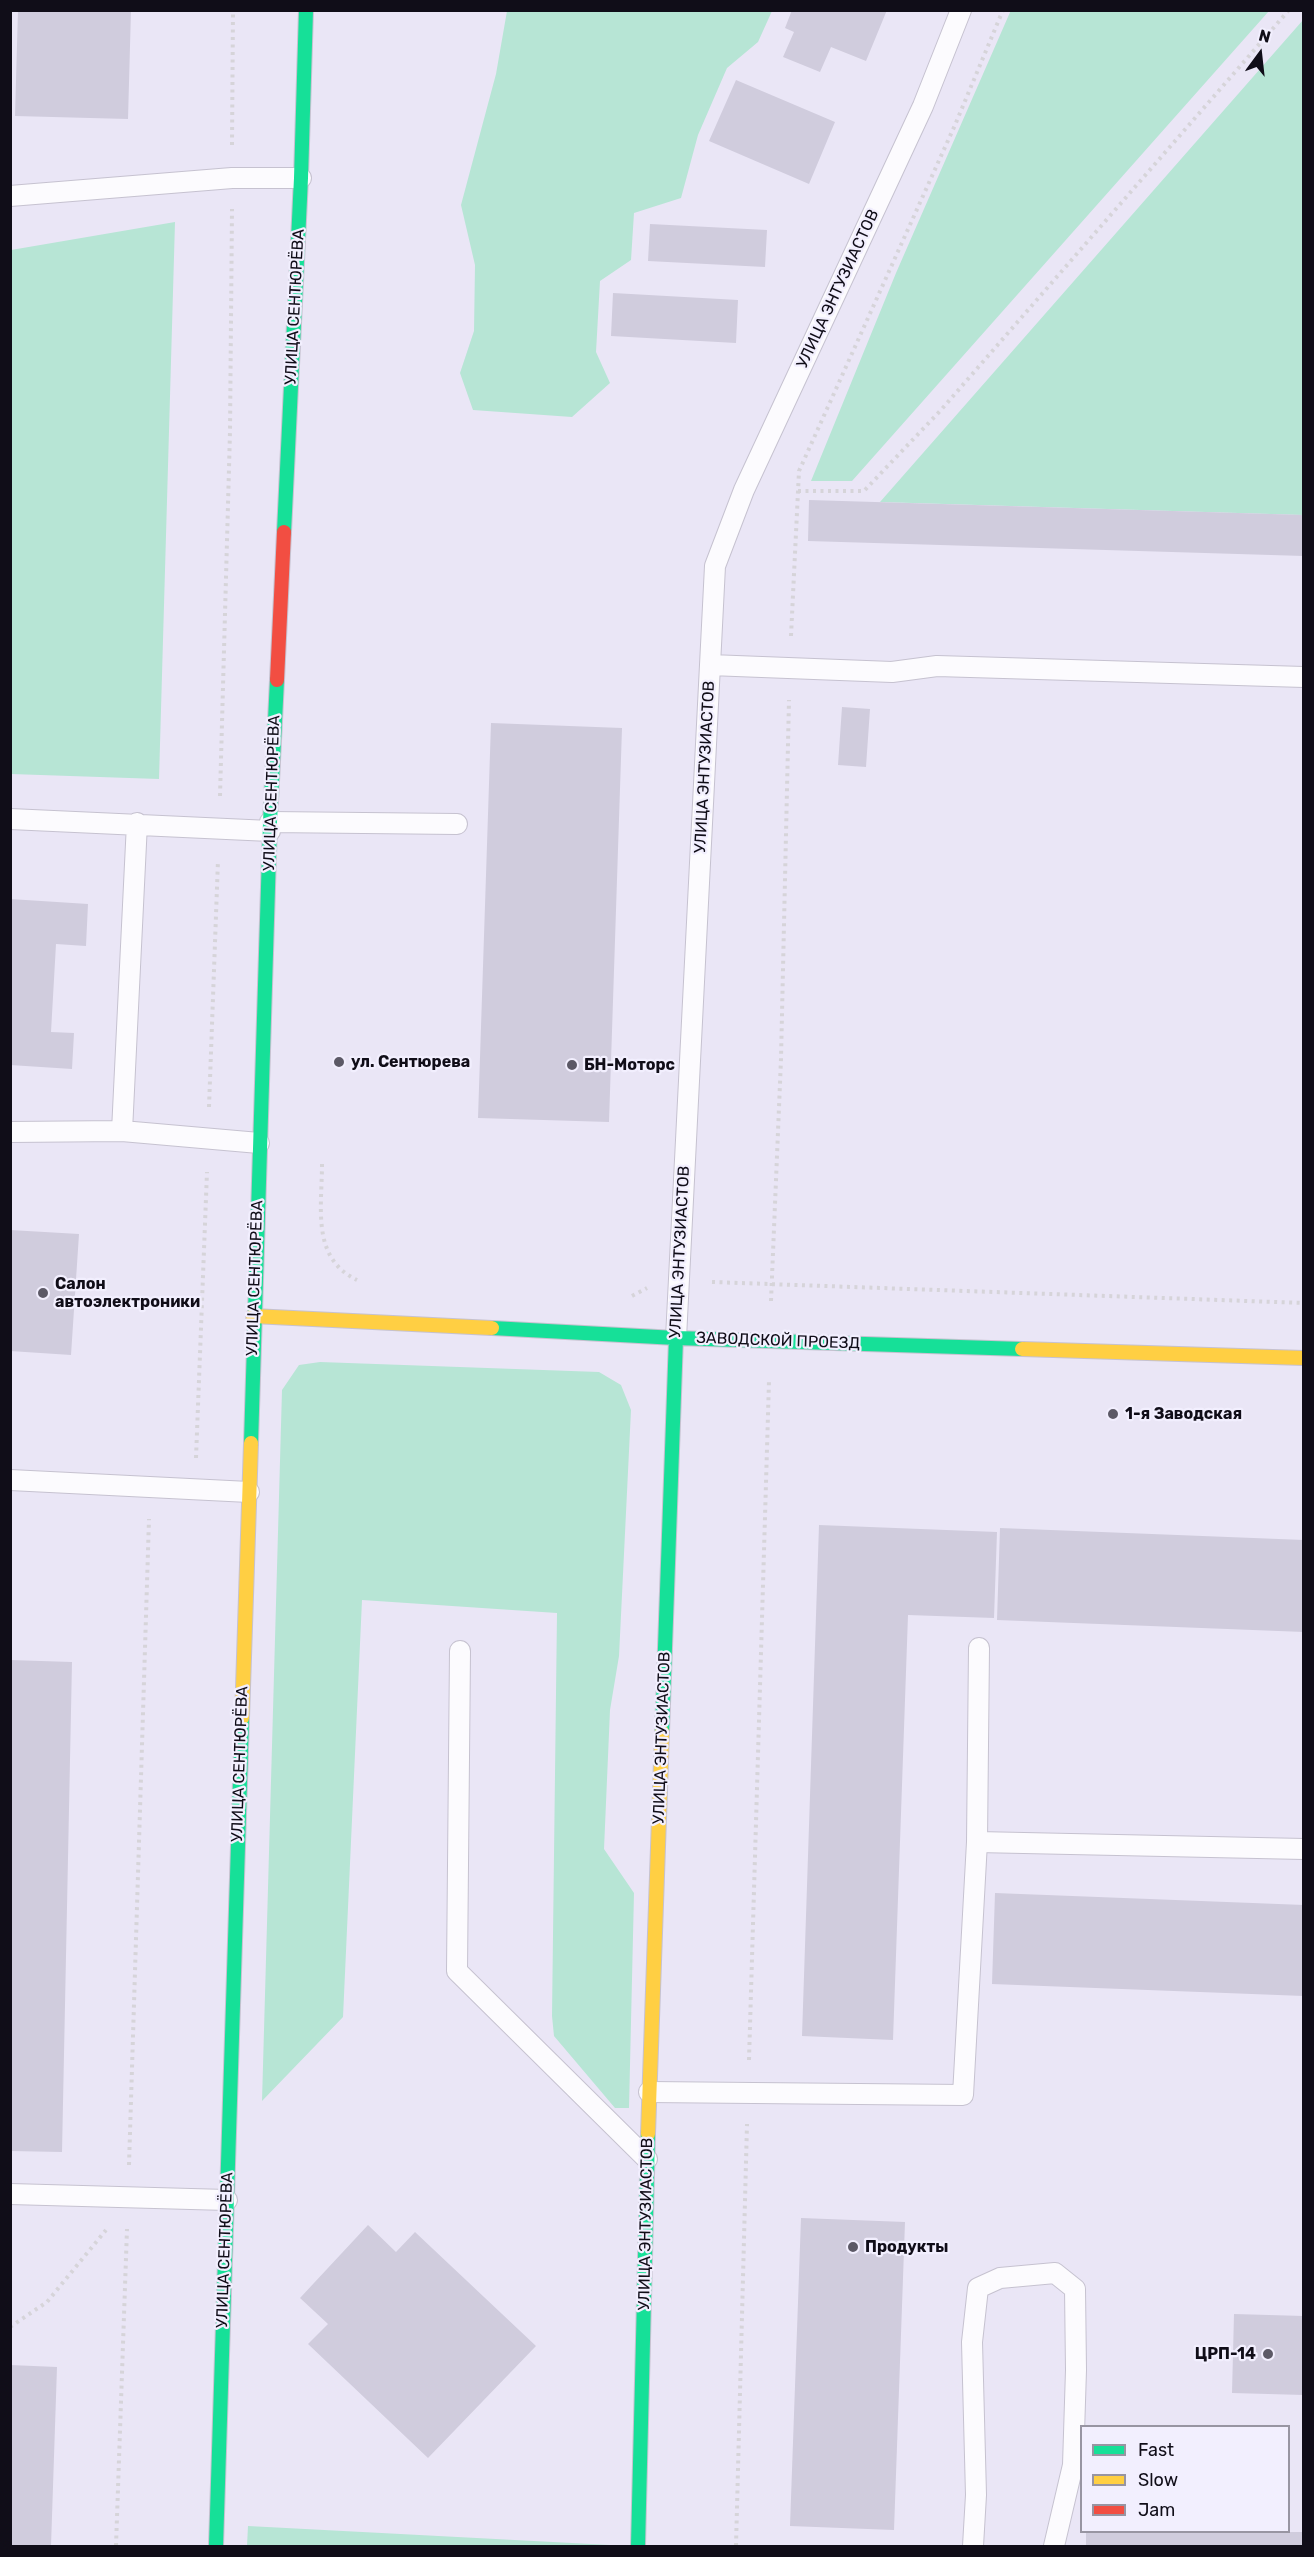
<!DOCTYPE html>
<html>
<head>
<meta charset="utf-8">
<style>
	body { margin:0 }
	#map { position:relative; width:1314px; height:2557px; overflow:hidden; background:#eae6f6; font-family:Rubik,sans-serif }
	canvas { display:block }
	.frame { position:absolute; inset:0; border:12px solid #100d18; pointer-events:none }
	.legend { position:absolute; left:1080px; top:2425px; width:210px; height:108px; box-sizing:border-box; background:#f2effe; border:2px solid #9895a2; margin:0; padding:8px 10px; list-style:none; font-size:18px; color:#100d18 }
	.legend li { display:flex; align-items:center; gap:12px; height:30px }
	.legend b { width:30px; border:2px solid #9895a2 }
	.north { position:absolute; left:1230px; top:24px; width:60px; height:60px; -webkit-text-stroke:4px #f2effe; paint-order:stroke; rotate:15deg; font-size:16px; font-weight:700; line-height:24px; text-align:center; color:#100d18 }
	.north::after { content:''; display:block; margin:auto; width:21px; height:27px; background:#100d18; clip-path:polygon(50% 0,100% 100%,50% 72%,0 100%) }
</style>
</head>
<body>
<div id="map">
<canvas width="1314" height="2557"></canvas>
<div class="frame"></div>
<ul class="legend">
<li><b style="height:8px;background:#16e098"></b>Fast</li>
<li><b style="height:8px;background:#ffcf43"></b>Slow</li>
<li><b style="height:8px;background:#f24e42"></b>Jam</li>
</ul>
<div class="north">N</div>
</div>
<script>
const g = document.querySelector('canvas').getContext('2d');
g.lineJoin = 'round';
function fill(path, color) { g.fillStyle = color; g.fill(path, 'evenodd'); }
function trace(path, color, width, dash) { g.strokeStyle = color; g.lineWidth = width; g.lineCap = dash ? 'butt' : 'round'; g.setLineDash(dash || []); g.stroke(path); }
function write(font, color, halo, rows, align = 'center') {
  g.font = font + ' Rubik,sans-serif'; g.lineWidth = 4.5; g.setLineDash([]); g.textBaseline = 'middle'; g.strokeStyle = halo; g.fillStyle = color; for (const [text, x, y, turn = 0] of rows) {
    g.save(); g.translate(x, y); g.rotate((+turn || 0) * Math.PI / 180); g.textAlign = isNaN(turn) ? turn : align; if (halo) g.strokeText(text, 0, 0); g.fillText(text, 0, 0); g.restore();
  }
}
const green = new Path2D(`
	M1011,10L1269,11L852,481H811L896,273Z
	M507,11H772L758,42L727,68L698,135L681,198L634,213L631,260L600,281L596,352L610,383L572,417L473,410L460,373L474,331L475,265L461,205L496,74Z
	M1303,20V515L880,502Z
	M175,222L159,779L11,774V250Z
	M320,1362L599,1372L621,1385L631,1410L619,1656L610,1710L604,1849L634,1893L629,2108H615L554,2036L552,2016L557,1613L362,1600L343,2017L262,2101L282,1390L299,1365Z
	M248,2526L610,2545V2546H247Z`);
const building = new Path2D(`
	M18,10H131L128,119L15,116Z
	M792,10H887L866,61L831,47L820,72L783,57L794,32L785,28Z
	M736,80L835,122L809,184L709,141Z
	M650,224L767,230L765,267L648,261Z
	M613,293L738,300L736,343L611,336Z
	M809,500L1304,515V556L808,541Z
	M842,707L870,709L866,767L838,765Z
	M491,723L622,728L609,1122L478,1118Z
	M10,899L88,904L86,946L56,944L51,1032L74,1033L72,1069L10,1065Z
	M10,1230L79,1234L71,1355L10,1351Z
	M819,1525L997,1532L994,1618L908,1615L893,2040L802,2036Z
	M1000,1528L1304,1540V1632L997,1620Z
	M10,1660L72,1662L62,2152L10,2151Z
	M995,1893L1304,1905V1996L992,1984Z
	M801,2218L905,2222L894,2530L790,2526Z
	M368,2225L396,2252L415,2232L536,2346L428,2458L308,2344L328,2324L300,2298Z
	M1234,2314L1304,2316V2395L1232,2393Z
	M10,2365L57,2367L51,2546H10Z
	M1086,2532H1304L1303,2546H1086Z`);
const path = new Path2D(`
	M232,145L233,10
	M798,491H864L941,410L1289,10
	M791,636L799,471L955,125L1003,10
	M220,796L230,432L232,209
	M209,1107L218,860
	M322,1164C322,1208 311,1258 357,1280
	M712,1282L1304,1303
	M632,1296L647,1288
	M771,1301L781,1059L789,700
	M196,1458L207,1172
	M749,2060L769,1381
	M129,2165L149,1519
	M10,2327L47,2302L106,2230
	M116,2546L127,2229
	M736,2546L747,2124`);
const lane = new Path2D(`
	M10,196L232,178H301
	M710,665L892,672L937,666L1304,677
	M10,819L270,831
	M270,822L457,824
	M122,1131L137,823
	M10,1132L122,1131L259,1143
	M676,1338L715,566L744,490L923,106L961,10
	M10,1480L249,1492
	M460,1651L457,1971L647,2159
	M977,1842L1304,1849
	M649,2092L963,2095L977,1842L979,1648
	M10,2194L227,2200
	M973,2546L976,2495L972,2342L978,2288L1000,2278L1055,2273L1075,2289L1076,2370L1073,2465L1054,2546`);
const fast = new Path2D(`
	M284,532L301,178L306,10
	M492,1328L676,1338L1022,1349
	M251,1443L270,822L277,680
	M662,1732L676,1338
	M216,2546L242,1718
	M638,2546L648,2134`);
const slow = new Path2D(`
	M253,1316L492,1328
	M1022,1349L1304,1358
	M242,1718L251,1443
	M648,2134L662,1732`);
const jam = new Path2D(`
	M277,680L284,532`);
const markers = [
	[339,1062,6,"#5c5966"],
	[572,1065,6,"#5c5966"],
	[43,1293,6,"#5c5966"],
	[1113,1414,6,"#5c5966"],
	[853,2247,6,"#5c5966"],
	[1268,2354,6,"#5c5966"]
];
const streetNames = [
	["УЛИЦА ЭНТУЗИАСТОВ",838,289,-65],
	["УЛИЦА СЕНТЮРЁВА",295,307,-87],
	["УЛИЦА ЭНТУЗИАСТОВ",705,767,-87],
	["УЛИЦА СЕНТЮРЁВА",272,793,-88],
	["УЛИЦА ЭНТУЗИАСТОВ",680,1252,-87],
	["УЛИЦА СЕНТЮРЁВА",255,1278,-88],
	["ЗАВОДСКОЙ ПРОЕЗД",778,1341,2],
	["УЛИЦА ЭНТУЗИАСТОВ",662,1738,-88],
	["УЛИЦА СЕНТЮРЁВА",240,1764,-88],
	["УЛИЦА ЭНТУЗИАСТОВ",646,2224,-89],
	["УЛИЦА СЕНТЮРЁВА",225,2250,-88]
];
const poiNames = [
	["ул. Сентюрева",351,1062],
	["БН-Моторс",584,1065],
	["Салон",55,1284],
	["автоэлектроники",55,1302],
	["1-я Заводская",1125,1414],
	["Продукты",865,2247],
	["ЦРП-14",1256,2354,"right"]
];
fill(green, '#b7e5d5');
fill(building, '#d0ccdd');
trace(lane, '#c6c2d0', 22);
trace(fast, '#c6c2d0', 16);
trace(slow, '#c6c2d0', 16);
trace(jam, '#c6c2d0', 16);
trace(path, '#d6d4d9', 4, [3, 4.5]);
trace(lane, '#fcfbfe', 20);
trace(fast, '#16e098', 14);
trace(slow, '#ffcf43', 14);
trace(jam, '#f24e42', 14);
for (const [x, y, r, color] of markers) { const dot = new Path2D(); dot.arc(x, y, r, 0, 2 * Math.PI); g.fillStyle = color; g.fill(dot); trace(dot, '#f2effe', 2); }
write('16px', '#100d18', '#f2effe', streetNames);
write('bold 16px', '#100d18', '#f2effe', poiNames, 'left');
</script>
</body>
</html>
